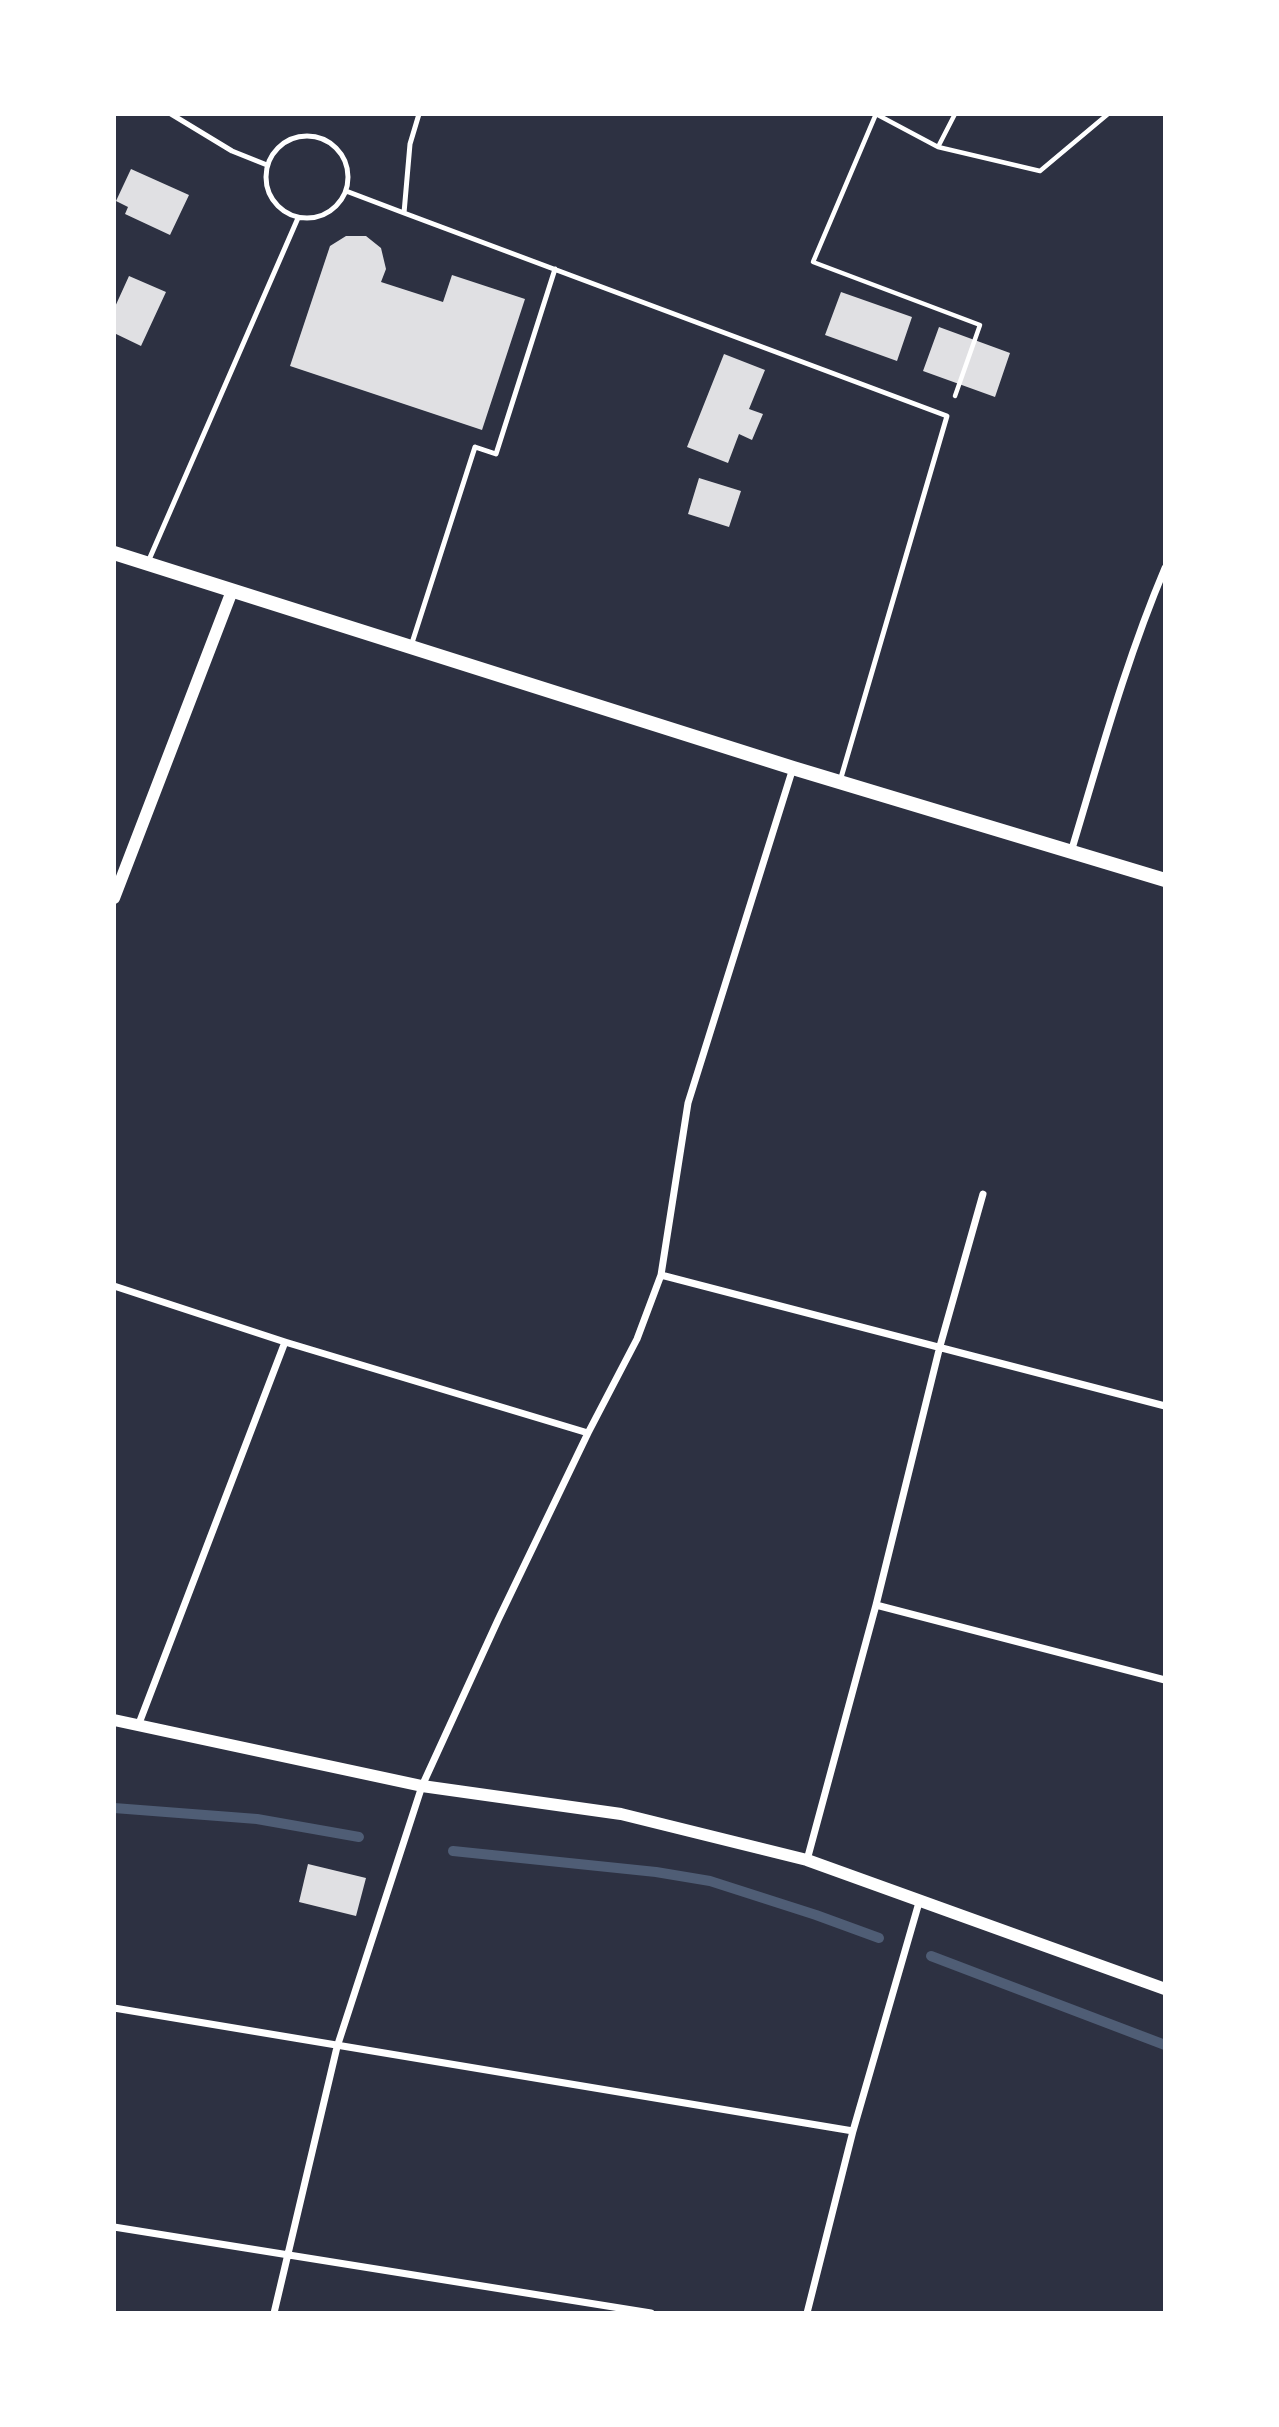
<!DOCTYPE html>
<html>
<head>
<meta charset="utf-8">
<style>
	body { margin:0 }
	#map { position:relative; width:1279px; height:2427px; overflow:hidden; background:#2d3142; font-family:"Open Sans",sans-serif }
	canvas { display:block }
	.frame { position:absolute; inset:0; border:116px solid #fff; pointer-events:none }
</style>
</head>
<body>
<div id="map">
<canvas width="1279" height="2427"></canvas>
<div class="frame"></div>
</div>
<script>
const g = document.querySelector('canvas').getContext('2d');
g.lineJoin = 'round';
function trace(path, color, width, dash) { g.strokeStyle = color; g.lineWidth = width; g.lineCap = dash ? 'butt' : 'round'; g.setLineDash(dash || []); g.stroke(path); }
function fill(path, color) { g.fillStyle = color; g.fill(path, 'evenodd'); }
const stream = new Path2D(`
	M114,1808L257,1819L359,1837
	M453,1851L656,1872L710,1881L816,1915L879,1938
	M931,1956L1165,2045`);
const building = new Path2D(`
	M131,169L189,195L170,235L125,214L128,207L116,201Z
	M346,236H366L381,248L386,269L381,282L443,302L452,275L525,299L482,430L290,366L330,246Z
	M129,276L166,292L141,346L114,333V309Z
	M841,292L912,317L897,361L825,335Z
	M939,327L1010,353L995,397L923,371Z
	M724,354L765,370L749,409L763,414L752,440L739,434L728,463L687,447Z
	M699,478L741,491L729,527L688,514Z
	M308,1864L366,1878L356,1916L299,1902Z`);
const path = new Path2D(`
	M876,114L813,262L980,325L955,396
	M876,114L938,147L1040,171L1108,114
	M938,147L955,114`);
const service = new Path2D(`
	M171,114L232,151L267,165
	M419,114L410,144L404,213L947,416L840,781
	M266 177a41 41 0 1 1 82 0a41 41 0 1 1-82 0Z
	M346,191L404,213
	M148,562L298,218
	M411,646L475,447L496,454L555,269`);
const minor = new Path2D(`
	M1071,852C1100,756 1126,660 1165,568
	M661,1275L1165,1406
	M114,1286L285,1342L588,1433
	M876,1605L1165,1680
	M138,1726L285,1342
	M807,1860L876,1605L940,1346L983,1194
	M114,2008L853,2131
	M114,2227L651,2313
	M274,2313L337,2047L422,1786L498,1620L588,1433L637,1339L661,1275L688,1103L793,768
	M807,2313L853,2131L920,1899`);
const tertiary = new Path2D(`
	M114,898L232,591
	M114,1720L422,1786L621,1814L807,1860L1165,1989`);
const secondary = new Path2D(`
	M114,553L793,768L1165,880`);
trace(stream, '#4f5d75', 10);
fill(building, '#e0e0e3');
trace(path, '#fff', 4.5);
trace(service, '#fff', 5);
trace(minor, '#fff', 7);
trace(tertiary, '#fff', 12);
trace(secondary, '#fff', 14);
</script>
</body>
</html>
